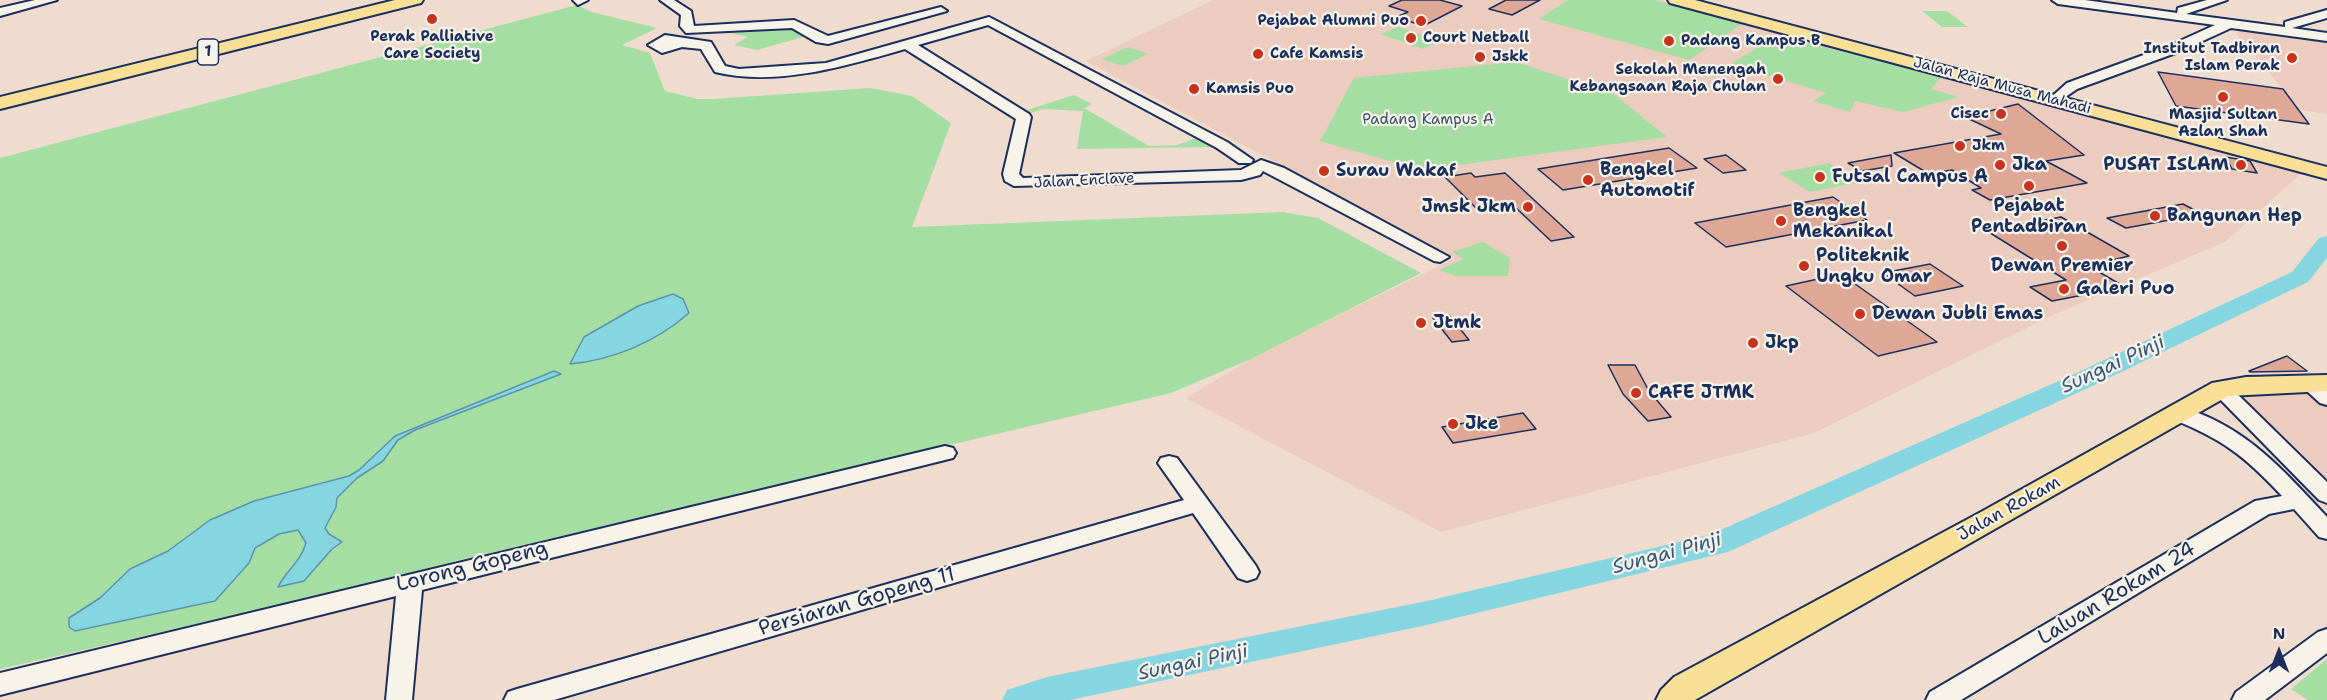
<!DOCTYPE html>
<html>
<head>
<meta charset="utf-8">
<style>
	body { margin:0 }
	#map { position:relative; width:2327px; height:700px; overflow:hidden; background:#f0dccf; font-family:"Shantell Sans",sans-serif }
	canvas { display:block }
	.north { position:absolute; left:2249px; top:622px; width:60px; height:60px; -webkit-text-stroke:4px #f7f3e8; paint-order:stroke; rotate:0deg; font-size:16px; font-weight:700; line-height:24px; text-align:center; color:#1b2f5e }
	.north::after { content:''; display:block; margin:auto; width:21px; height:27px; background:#1b2f5e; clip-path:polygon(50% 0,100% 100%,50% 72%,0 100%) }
</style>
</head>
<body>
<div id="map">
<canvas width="2327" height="700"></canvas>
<div class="north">N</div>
</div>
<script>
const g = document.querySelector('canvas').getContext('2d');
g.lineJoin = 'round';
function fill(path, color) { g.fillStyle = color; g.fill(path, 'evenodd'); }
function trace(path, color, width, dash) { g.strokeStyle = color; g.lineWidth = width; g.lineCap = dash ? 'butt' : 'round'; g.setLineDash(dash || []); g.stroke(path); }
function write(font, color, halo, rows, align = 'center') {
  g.font = font + ' "Shantell Sans",sans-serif'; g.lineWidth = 4.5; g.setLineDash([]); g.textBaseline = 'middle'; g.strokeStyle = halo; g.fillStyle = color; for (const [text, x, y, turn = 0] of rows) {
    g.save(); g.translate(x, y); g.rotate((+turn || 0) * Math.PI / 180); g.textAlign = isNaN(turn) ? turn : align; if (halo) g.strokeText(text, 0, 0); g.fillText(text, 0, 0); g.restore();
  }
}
const built = new Path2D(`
	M1213,0H1660L2304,171L2225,242L2055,314L1814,433L1441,532L1186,398L1251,359L1455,258L1086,61Z
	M2238,30L2327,41V114L2301,110L2237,35Z
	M2229,393L2321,394L2327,399V486Z`);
const green = new Path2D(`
	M1568,0H1654L1743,23L1689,60L1539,19Z
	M577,5L592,12L657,28L622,45L650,53L665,91L697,99H714L870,88L912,96L951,123L912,227L1283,212L1318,218L1421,273L1251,359L1171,393L455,561L441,568L0,669V158Z
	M1922,11H1947L1968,27H1942Z
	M1398,27L1440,41L1423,49L1381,34Z
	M789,28L807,36L757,50L734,45L748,37L726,32Z
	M1776,36L1943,75L1931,89L1959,97L1903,112L1855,101L1850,112L1813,101L1826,93L1731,64Z
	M1128,47L1148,54L1123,66L1102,59Z
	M1516,62L1615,95L1667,137L1421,170L1320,141L1354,78Z
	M1074,95L1092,104L1084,108L1149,146L1177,145L1199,137L1218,147L1077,149L1083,111L1043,109L1031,113L1027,110Z
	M1829,163L1860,182L1810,192L1779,173Z
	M1483,242L1510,258L1508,276H1456L1439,270L1464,259L1452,252Z
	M2327,659V700H2308L2291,689Z`);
const water = new Path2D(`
	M673,294L683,299L689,313C656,342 613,360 570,364L584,337L638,306Z
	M554,371L561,374L415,430L398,440L383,461L357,478L337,498L336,507L325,528L329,534L342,542L332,549L304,581L278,587C287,569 300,563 306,543L298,530L279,534L255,548L249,563L215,601L75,631L69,627V618L100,598L130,569L168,551L210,520L254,501L349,476L359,470L395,436Z`);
const river = new Path2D(`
	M2327,236V258L2308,282L2088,388L1728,552L1427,625L1070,700H1002L1007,690L1047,677L1427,601L1709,535L2070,376L2292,272L2319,238Z`);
const building = new Path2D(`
	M1402,0H1440L1462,6L1423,26L1397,17L1408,12L1389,6Z
	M1506,0H1540L1512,15L1489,9Z
	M2158,72L2283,89L2309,124L2176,106Z
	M2018,104L2084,155L2046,161L2087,183L1990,200L1972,190L1981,188L1952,170L1929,174L1894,153L2001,134L1965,117Z
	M1669,148L1697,168L1563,190L1538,169Z
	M1726,155L1746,170L1723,173L1704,159Z
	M1891,155L1892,166L1862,171L1848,163Z
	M2225,157L2250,161L2257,173L2232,169Z
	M1471,173L1475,177L1505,173L1574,237L1551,241L1515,207L1480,212L1445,177Z
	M1833,197L1867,220L1726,247L1695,223Z
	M2183,204L2202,214L2126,228L2107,218Z
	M2061,217L2129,256L2104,262L2109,265L2092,268L2125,287L2052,301L2030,287L2066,280L1987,231Z
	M1930,264L1963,286L1915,296L1883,273Z
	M1841,274L1937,342L1878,356L1786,286Z
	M1449,315L1469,340L1452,342L1433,318Z
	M2287,356L2307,371L2250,372L2249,371Z
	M1608,365H1635L1649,391L1671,417L1648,421L1623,394Z
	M1523,413L1536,429L1453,443L1442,427Z`);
const minor = new Path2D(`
	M35,0H57L0,16V8Z
	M573,0H588L578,5Z
	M660,0H674L691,11L694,26L794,20L828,36L941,7L947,11L828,44L816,42L792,28L686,33L680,26L681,15Z
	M2052,0H2085L2177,13L2178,8L2207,0H2227L2186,14L2285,27V22L2327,10V18L2292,28L2327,33V41L2231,28L2181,51L2077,89L2055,104L2048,100L2067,83L2171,45L2215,25L2058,4Z
	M989,17L1227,142L1253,160L1251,163H1239L1217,148L988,25L918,45L1029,114L1031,117L1019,174L1023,178L1241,170L1261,160L1284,168L1449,257L1440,262L1434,261L1263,171L1260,175L1241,180L1014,186L1005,181L1003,174L1016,119L905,49C846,66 776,87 715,72L701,49L682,47L662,53L648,45L665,35L711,42L725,66L739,69L826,63Z
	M2308,377L2315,379L2327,389V405L2320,403L2298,383L2301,379Z
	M2221,383L2228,385L2327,482V503L2319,500L2214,393L2211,389L2214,385Z
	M2177,406C2244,424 2282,469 2327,517V539L2319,537L2294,509L2269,514L1961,700H1926L1930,692L2255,501L2282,496C2244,455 2222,439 2170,418L2167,413L2170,408Z
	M945,446L953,448L956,453L953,458L422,590L412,700H386L396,596L0,695V673Z
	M1169,456L1177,458L1256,566L1259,572L1256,578L1247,581L1238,578L1193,513L554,700H504L508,692L517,689L1184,500L1158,463L1161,458Z
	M2327,629V653L2265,700H2232L2236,692L2318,632Z`);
const major = new Path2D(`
	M395,0H423L421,3L0,109V97Z
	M1668,0H1695L2327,167V179L1670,3Z
	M2327,375V391L2228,396L1695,700H1656L1661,690L1674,677L1981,512L2212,383L2246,377Z`);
const markers = [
	[432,19,6,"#c8321e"],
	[1421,21,6,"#c8321e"],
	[1411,38,6,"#c8321e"],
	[1669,41,6,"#c8321e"],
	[1258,54,6,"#c8321e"],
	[1480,57,6,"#c8321e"],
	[2292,58,6,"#c8321e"],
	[1778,79,6,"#c8321e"],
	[1194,89,6,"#c8321e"],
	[2223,97,6,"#c8321e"],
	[2001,114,6,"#c8321e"],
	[1960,146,6,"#c8321e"],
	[2000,165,6,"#c8321e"],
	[2241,165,6,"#c8321e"],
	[1324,171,6,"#c8321e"],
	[1820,177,6,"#c8321e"],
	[1588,180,6,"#c8321e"],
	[2029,186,6,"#c8321e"],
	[1528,207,6,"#c8321e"],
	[2155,216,6,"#c8321e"],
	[1781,221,6,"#c8321e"],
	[2062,246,6,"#c8321e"],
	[1804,266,6,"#c8321e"],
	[2064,289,6,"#c8321e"],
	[1860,314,6,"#c8321e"],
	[1421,323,6,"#c8321e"],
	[1753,343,6,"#c8321e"],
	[1636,393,6,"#c8321e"],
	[1453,424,6,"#c8321e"]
];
const farPoinames = [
	["Pejabat Alumni Puo",1409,21,"right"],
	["Perak Palliative",432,37,"center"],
	["Care Society",432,54,"center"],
	["Court Netball",1423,38],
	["Padang Kampus B",1681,41],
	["Institut Tadbiran",2280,49,"right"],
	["Islam Perak",2280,66,"right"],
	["Cafe Kamsis",1270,54],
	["Jskk",1492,57],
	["Sekolah Menengah",1766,70,"right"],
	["Kebangsaan Raja Chulan",1766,87,"right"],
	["Kamsis Puo",1206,89],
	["Cisec",1989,114,"right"],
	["Masjid Sultan",2223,115,"center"],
	["Azlan Shah",2223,132,"center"],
	["Jkm",1972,146]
];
const farStreetnames = [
	["Jalan Raja Musa Mahadi",2002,86,15],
	["Jalan Enclave",1084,181,-3]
];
const farParknames = [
	["Padang Kampus A",1428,120]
];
const shields = [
	[208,52,21]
];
const shieldNames = [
	["1",208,52]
];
const poiNames = [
	["Jka",2012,165],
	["PUSAT ISLAM",2229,165,"right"],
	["Bengkel",1600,170],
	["Automotif",1600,191],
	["Surau Wakaf",1336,171],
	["Futsal Campus A",1832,177],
	["Pejabat",2029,206,"center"],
	["Pentadbiran",2029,227,"center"],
	["Jmsk Jkm",1516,207,"right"],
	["Bengkel",1793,211],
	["Mekanikal",1793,232],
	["Bangunan Hep",2167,216],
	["Politeknik",1816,256],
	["Ungku Omar",1816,277],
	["Dewan Premier",2062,266,"center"],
	["Galeri Puo",2076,289],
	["Dewan Jubli Emas",1872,314],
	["Jtmk",1433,323],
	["Jkp",1765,343],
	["CAFE JTMK",1648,393],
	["Jke",1465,424]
];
const streetNames = [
	["Jalan Rokam",2009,509,-29]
];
const waterNames = [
	["Sungai Pinji",2113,365,-25],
	["Sungai Pinji",1667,554,-15],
	["Sungai Pinji",1193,663,-12]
];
const nearStreetnames = [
	["Lorong Gopeng",472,567,-14],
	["Laluan Rokam 24",2117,594,-31],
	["Persiaran Gopeng 11",857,602,-16]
];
fill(built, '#ebccbe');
fill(green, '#a5dea2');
fill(water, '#86d6e2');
trace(water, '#5b93ad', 1.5);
fill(river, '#86d6e2');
fill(building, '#dfa896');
trace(building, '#1b2f5e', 1.5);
trace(minor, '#1b2f5e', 4);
trace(major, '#1b2f5e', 4);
fill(minor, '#f7f3e8');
fill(major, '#f9e096');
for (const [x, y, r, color] of markers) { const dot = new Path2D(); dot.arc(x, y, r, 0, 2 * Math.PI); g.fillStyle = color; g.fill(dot); trace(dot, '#f7f3e8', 2); }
write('bold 15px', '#1b2f5e', '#f7f3e8', farPoinames, 'left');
write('15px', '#1b2f5e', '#f7f3e8', farStreetnames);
write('15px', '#37526c', '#f7f3e8', farParknames);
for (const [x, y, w] of shields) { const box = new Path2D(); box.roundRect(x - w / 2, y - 13, w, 26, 4.5); g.fillStyle = '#f7f3e8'; g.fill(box); trace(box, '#1b2f5e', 1.5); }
write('bold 16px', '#1b2f5e', null, shieldNames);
write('bold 18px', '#1b2f5e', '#f7f3e8', poiNames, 'left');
write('18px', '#1b2f5e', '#f7f3e8', streetNames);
write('italic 20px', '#36597f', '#f7f3e8', waterNames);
write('21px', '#1b2f5e', '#f7f3e8', nearStreetnames);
</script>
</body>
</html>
